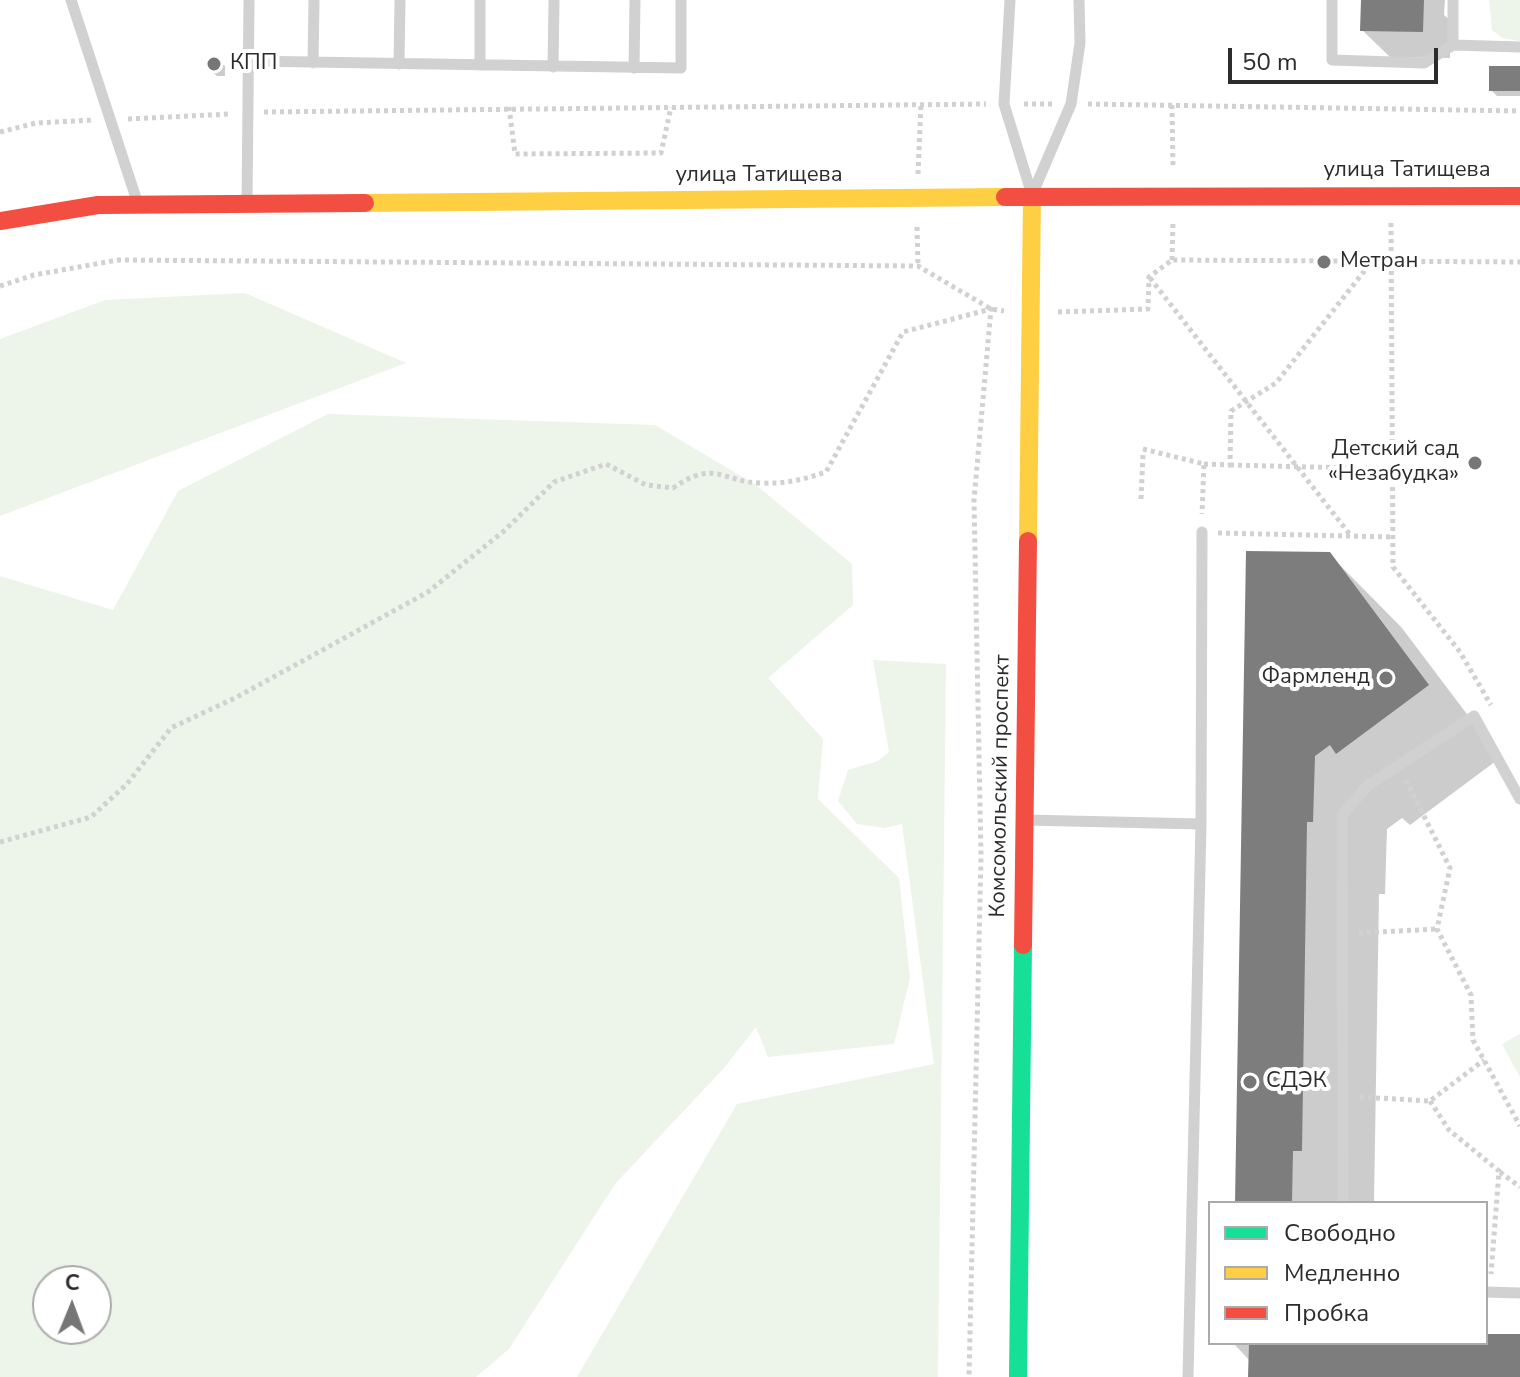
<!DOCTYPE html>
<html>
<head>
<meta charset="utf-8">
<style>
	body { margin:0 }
	#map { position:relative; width:1520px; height:1377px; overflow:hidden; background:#fff; font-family:"Nunito Sans",sans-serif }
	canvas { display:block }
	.legend { position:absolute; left:1208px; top:1201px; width:280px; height:144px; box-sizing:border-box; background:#fff; border:2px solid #ababab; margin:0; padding:10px 14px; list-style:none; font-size:24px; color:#2c2c2c }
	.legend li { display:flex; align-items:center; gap:16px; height:40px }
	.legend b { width:40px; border:2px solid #ababab }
	.north { position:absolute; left:32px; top:1265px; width:80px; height:80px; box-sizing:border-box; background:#fff; border:2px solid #ababab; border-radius:50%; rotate:1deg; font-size:22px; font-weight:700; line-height:32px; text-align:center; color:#2c2c2c }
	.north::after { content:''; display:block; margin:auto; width:28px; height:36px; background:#767676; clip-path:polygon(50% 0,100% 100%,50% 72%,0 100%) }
	.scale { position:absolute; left:1228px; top:48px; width:210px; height:36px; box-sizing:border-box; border:4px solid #2c2c2c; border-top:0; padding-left:10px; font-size:24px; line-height:28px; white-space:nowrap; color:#2c2c2c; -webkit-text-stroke:6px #fff; paint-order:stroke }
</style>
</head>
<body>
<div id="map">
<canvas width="1520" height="1377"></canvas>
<ul class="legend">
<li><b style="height:10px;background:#16e098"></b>Свободно</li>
<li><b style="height:10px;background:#ffcf43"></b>Медленно</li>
<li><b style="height:10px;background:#f24e42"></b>Пробка</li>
</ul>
<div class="north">С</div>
<div class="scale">50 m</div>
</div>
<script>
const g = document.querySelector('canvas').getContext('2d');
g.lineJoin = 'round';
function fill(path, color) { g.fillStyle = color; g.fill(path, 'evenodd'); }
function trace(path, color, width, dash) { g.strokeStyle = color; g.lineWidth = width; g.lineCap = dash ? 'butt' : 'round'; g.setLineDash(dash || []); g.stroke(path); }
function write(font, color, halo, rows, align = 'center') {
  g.font = font + ' "Nunito Sans",sans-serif'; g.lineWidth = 8; g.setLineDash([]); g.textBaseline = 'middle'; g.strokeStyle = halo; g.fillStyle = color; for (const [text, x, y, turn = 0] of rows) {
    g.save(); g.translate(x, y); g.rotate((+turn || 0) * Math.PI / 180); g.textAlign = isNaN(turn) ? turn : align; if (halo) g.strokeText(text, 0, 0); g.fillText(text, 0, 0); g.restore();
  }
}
const green = new Path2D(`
	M1489,0H1520V41L1502,38L1492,30Z
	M245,293L406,363L0,516V339L105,300Z
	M328,414L655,425L756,485L852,564L853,605L768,678L823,739L818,799L899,878L910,978L894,1044L768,1057L756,1027L724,1068L615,1184L509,1349L476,1377H0V576L113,610L178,491ZM96,1281V1329H48V1281Z
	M873,660L946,664L938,1377H577L737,1104L934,1064L902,824L885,828L857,824L838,801L848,770L878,761L889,752Z
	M1520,1034V1077L1502,1044Z`);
const shadow = new Path2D(`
	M1363,0H1445L1444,15L1450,20V58L1390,57L1362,30Z
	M219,60L225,66V76H217L210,70Z
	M1520,68V96H1497L1491,90Z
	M1329,554L1402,628L1500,758L1410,825L1402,818L1387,829L1385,894H1379L1374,1203H1237Z
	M1486,1336H1520V1377H1250V1361L1235,1345L1486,1343Z`);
const building = new Path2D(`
	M1361,0H1424L1423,32L1360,31Z
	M209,57L220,58V71L208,70Z
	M1489,66H1520V91H1489Z
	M1246,551L1330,552L1429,685L1336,754L1330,745L1315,756L1313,822H1307L1302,1151H1293L1292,1203H1235Z
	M1486,1334H1520V1377H1248L1249,1343H1486Z`);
const path = new Path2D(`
	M1024,104H1054
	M1088,104L1520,111
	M1172,105L1173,167
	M509,107L515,154L661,153L671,107
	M264,112L986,104
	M128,119L230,114
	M0,132L36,123L94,120
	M918,174L921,103
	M1391,223L1393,567L1460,652L1491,705
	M917,227L918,266
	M1172,260L1173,221
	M1150,278L1351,536
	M0,286L34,275L118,260L918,266L991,309L1004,311
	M1058,312L1148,309L1149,277L1172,260L1520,262
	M1143,449L1204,464L1202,514
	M1204,464L1230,465L1231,411L1276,383L1373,260
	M1230,465L1392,469
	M1141,499L1143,455
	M1218,533L1393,537
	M1406,780L1450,868L1437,929L1471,995L1473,1040L1520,1126
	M0,842L91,817L127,784L171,728L237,697L428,592L504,531L554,482L606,464L646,485L673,488C716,458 722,483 763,483C786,484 805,479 826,472L903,332L991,309L974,500L981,857L969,1377
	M1359,933L1437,929
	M1360,1097L1430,1101L1484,1060
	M1430,1101L1449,1130L1499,1171L1491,1274
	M1500,1172L1520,1187`);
const lane = new Path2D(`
	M71,0L137,201
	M1010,0L1004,104L1032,195
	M1332,0V60L1424,63L1453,45L1520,47
	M1453,45V0
	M248,61L681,68V0
	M313,63L314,0
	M399,64L400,0
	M480,65V0
	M553,67L554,0
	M634,68L635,0
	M1032,195L1071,104L1080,43L1079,0
	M247,203L249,0
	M1025,820L1201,824
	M1343,1203L1342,815L1367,786L1474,716L1520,799
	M1486,1292L1520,1293
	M1188,1377L1201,824L1202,532`);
const fast = new Path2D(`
	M1018,1377L1023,945`);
const slow = new Path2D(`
	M365,203L1005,197
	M1028,541L1032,196`);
const jam = new Path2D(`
	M1005,197L1520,196
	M0,221L98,205L365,203
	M1023,945L1028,541`);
const markers = [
	[214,64,8,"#767676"],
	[1324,262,8,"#767676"],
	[1475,463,8,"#767676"],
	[1386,678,8,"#767676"],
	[1250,1082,8,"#767676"]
];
const poiNames = [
	["КПП",230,64],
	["Метран",1340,262],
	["Детский сад",1459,450,"right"],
	["«Незабудка»",1459,475,"right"],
	["Фармленд",1370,678,"right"],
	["СДЭК",1266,1082]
];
const streetNames = [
	["улица Татищева",1407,171],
	["улица Татищева",759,176],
	["Комсомольский проспект",1001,786,-89]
];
fill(green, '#edf4ea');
fill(shadow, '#0003');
fill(building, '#7d7d7d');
trace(path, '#d1d1d1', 5, [4, 4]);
trace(lane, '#d1d1d1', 11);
trace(fast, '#16e098', 18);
trace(slow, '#ffcf43', 18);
trace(jam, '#f24e42', 18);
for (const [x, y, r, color] of markers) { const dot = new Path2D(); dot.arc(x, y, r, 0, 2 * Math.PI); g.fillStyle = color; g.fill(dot); trace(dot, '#fff', 3); }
write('22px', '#2c2c2c', '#fff', poiNames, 'left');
write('22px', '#2c2c2c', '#fff', streetNames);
</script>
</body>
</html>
